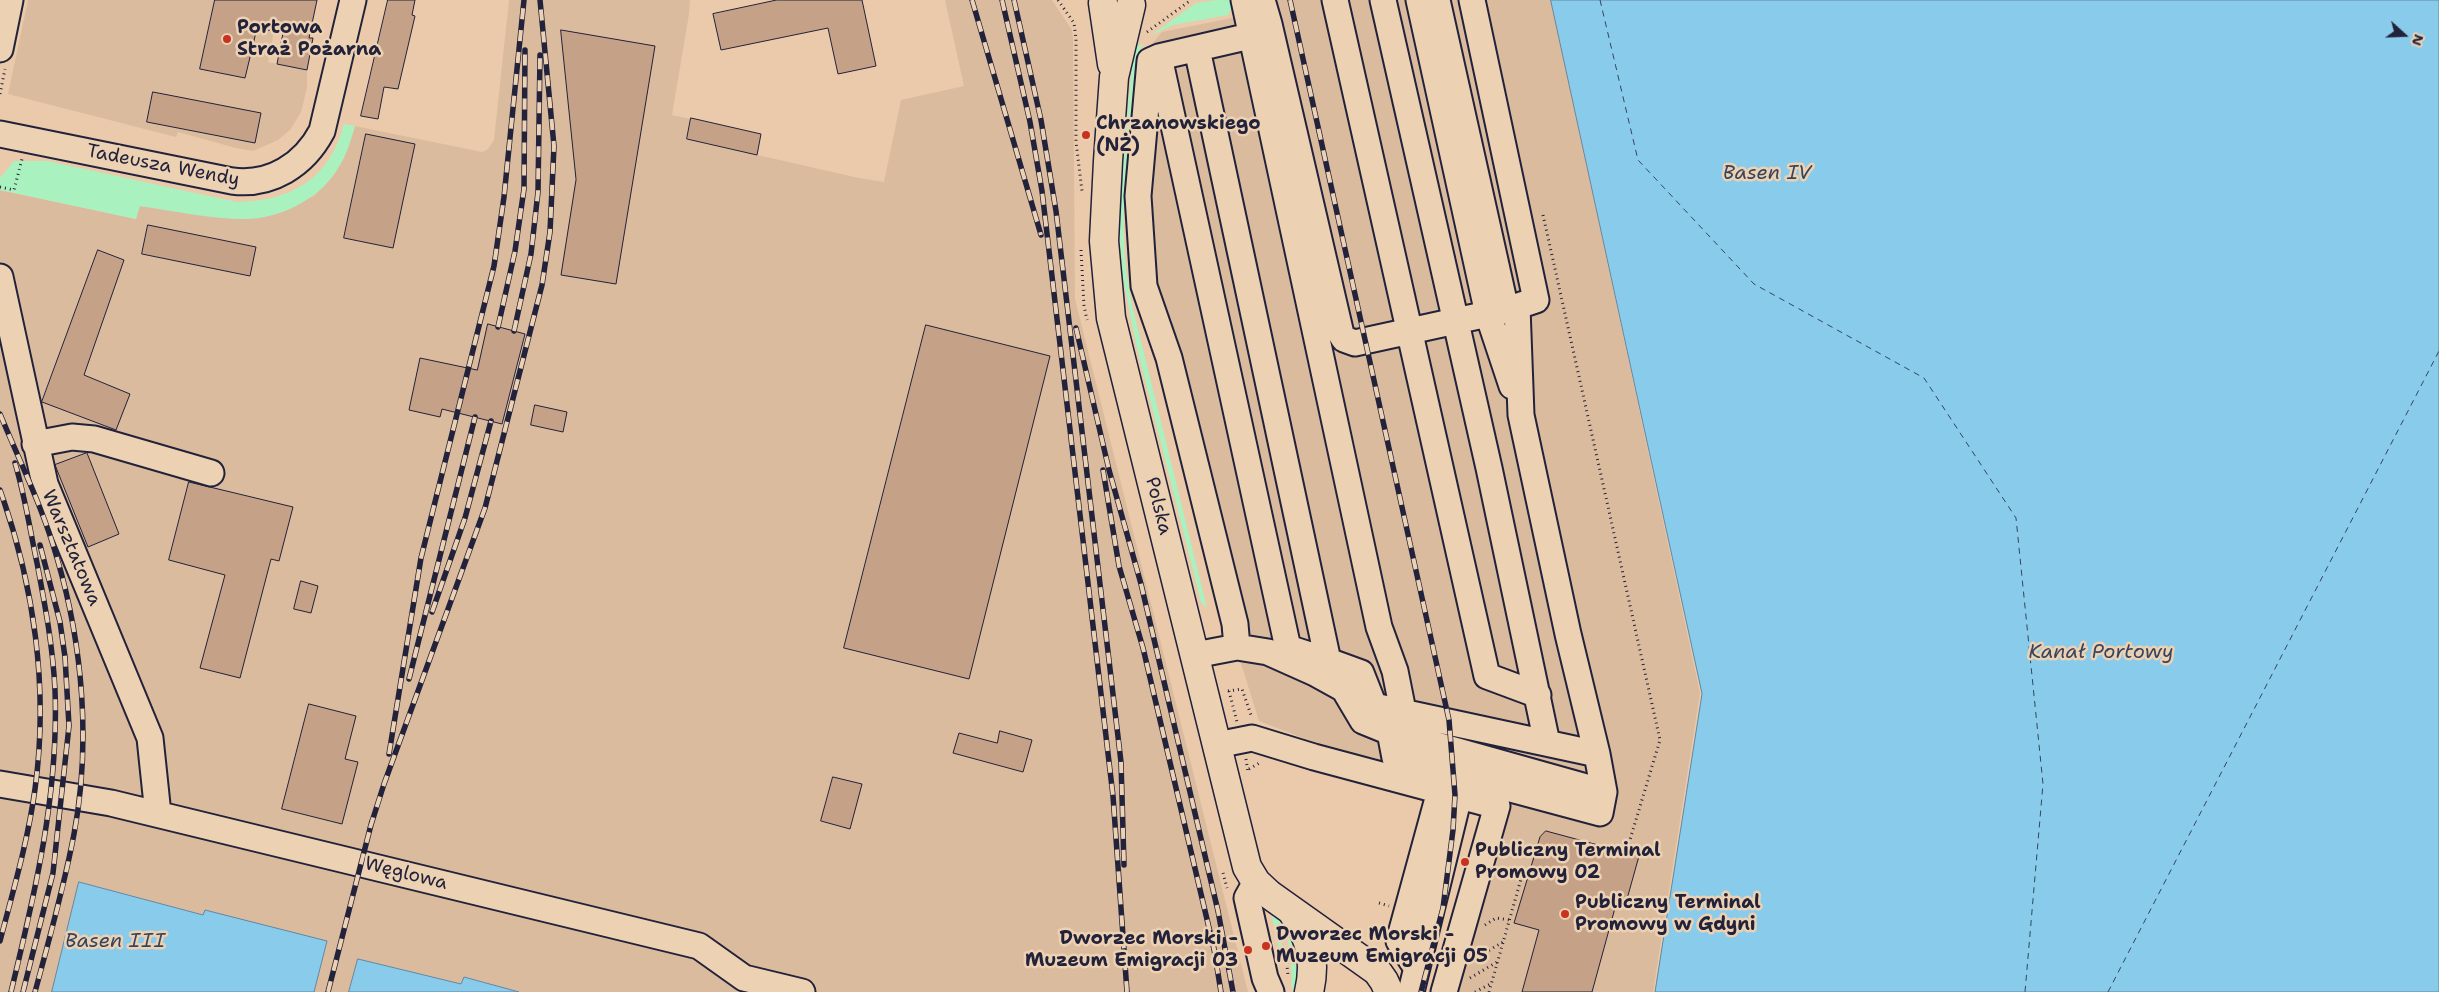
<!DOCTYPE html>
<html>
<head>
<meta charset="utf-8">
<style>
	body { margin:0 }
	#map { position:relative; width:2439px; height:992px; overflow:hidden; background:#eacaaa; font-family:"Shantell Sans",sans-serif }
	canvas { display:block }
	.north { position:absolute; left:2379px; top:10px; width:50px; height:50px; -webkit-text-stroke:4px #ecd1b3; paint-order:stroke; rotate:110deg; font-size:14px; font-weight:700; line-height:20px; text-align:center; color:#22223b }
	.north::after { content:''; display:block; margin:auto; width:18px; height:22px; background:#22223b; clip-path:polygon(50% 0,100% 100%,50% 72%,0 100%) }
</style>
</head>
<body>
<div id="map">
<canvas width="2439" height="992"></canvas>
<div class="north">N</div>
</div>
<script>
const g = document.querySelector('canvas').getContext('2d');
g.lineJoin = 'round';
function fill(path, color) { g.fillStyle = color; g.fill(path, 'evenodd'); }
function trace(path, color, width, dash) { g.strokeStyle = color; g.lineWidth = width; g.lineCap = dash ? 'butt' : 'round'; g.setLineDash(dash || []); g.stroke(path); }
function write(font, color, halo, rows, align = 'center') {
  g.font = font + ' "Shantell Sans",sans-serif'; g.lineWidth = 5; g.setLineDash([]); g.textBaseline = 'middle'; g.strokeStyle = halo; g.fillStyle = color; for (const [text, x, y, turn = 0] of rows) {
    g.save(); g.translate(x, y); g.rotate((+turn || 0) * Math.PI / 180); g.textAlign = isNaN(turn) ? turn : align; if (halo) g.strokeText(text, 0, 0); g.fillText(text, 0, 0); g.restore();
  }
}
const built = new Path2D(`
	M28,0H280L268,62L307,70V87L301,112L290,130L278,140L253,151L236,148L178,132L176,137L8,94Z
	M509,0H690L689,14L672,115L691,119L687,139L859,178L884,182L901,100L964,86L945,0H1052L1072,30L1073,38L1075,299L1248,992H519L465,977L461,984L358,959L349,992H314L327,942L205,911L204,915L80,882L52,992H0V190L136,219L139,206L245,219L314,196L334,175L346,153L355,126L482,152L488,149L494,140Z
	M1269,0H1551L1700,693L1653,992H1452L1507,795L1329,748L1259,721L1195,516L1128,239L1130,194L1142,55L1162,32L1272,10Z`);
const green = new Path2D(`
	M1217,0H1231L1232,7L1228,15L1173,25L1150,36L1196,3Z
	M1144,44L1140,49C1133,110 1122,174 1124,237C1124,261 1128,285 1133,309L1207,608L1201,602L1136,344L1123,278L1119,232L1120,187L1134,47Z
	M344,124L355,126C350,143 345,160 334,174C316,201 277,219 245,219C211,219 174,211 140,206L136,219L0,190V178L14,161H47L237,202C291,201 330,179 344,124Z
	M1273,910L1301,943L1296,992L1291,987L1292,978L1287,929L1280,930L1283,953L1280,954L1271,912Z`);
const water = new Path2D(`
	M1551,0H2439V992H1655L1702,694Z
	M79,882L203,915L205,910L327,941L314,992H52Z
	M358,959L461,984L464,977L519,992H349Z`);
const ferry = new Path2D(`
	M1600,0L1638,160L1754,284L1924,378L2016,518L2043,784L2025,992
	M2108,992L2439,351`);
const building = new Path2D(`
	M215,0H317L309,38H313L307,70L277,64L283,33L257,28L245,78L200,69Z
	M388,0H415L412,15L415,16L398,89L384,87L378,119L361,116Z
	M777,0H862L876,66L838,74L828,28L721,50L713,14Z
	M561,30L655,46L616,284L561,275L576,180Z
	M153,92L261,113L255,143L147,122Z
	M691,118L761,134L757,155L687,139Z
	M366,134L415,144L393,248L344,238Z
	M148,225L256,247L250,276L142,254Z
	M98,250L124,260L84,375L130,394L116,430L42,402Z
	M488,324L525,334L502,424L442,409L440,417L409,410L420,358L477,370Z
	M926,325L1050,356L969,679L844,648Z
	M535,405L567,412L563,432L531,425Z
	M87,453L119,534L88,547L55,465Z
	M189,482L293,507L279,561L271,559L240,678L200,668L225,575L169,560Z
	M301,581L318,586L311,613L294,609Z
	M309,704L356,716L345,759L358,762L342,824L282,809Z
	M1000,731L1032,740L1023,772L953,753L959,733L997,743Z
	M833,777L862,784L850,829L821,821Z
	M1546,831L1639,856L1627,899L1618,897L1592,992H1522L1539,930L1514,923L1540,837Z`);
const path = new Path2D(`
	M1058,0L1074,23L1076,39V142L1082,191
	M1147,32L1191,0
	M0,94L5,69
	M0,187L14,190L22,159
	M1543,215L1660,740L1626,853
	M1081,250L1084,306L1087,320
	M1228,691L1242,689L1252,718
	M1229,691L1237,722
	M1246,759L1248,772
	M1249,769L1261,762
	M1223,873L1227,888
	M1379,903L1389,906
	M1485,925L1496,918L1510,920
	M1371,930L1379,934
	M1285,948L1288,975
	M1476,958L1503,942
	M1470,978L1497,962
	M1475,992L1492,983
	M1489,992L1521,879`);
const minor = new Path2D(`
	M1244,0L1379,627L1395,671L1403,711L1390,732L1395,758L1600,813L1604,792
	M1262,0L1269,24L1341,334L1344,339L1355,343L1506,310L1536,300L1472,0
	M1335,0L1487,676L1538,695
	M1383,0L1489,468L1547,743
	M1419,0L1488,314L1512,386
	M1437,0L1506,310
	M0,49L10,0
	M1197,49L1328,661L1361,673L1374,706L1597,754L1568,634L1521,415L1517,307
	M1159,57L1288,648L1328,661
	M0,134L232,181C271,186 304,165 322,131L353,0
	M0,277L45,484L150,738L158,814
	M35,444L72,437L94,439L211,473
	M1237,647L1235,624L1169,358L1144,286L1138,196L1150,61L1159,57L1250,36
	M1195,655L1237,647L1268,652L1315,673L1344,689L1363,721L1390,732L1604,792L1597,754
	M1217,745L1252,738L1314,757L1497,806L1444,992
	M0,784L111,803L699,946L744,978L802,992
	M1256,882L1247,898L1265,978L1271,992
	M1416,967L1399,941L1440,791
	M1411,992L1459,796`);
const highway = new Path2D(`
	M1103,3L1112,64
	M1131,5L1114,77L1108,161L1104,241L1111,318L1247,867L1256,882L1270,895L1377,971L1384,981L1389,992
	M1293,913C1311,939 1316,962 1309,992`);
const rail = new Path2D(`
	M972,0L1041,235
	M1002,0L1030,122L1042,191L1113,796L1127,992
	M1014,0L1041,120L1056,211L1121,762L1124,865
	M1290,0L1449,720L1455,795L1453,830L1443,908L1421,992
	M498,327L515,251L524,189L525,50
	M1076,328L1109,470L1141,584L1218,911L1233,992
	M514,331L531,254L538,192L540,55
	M0,414C20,462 43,508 57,558C83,646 91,744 74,834C64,887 49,940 35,992
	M1103,470L1119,566L1143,648L1214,949L1221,992
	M0,490C34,585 49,688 35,789C28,841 13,891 0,941
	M432,612L465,518L491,421
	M409,679L475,417
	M389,754L421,558L494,266L504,197L524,0
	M370,828L384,784L485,508L542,285L550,232L554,146L540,0
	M11,992C35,893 59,793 55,690C53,647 45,605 37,563C30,530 25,496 15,463
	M23,992L53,873L69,726L65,657L60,622L40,545
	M328,992L372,821`);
const markers = [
	[227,39,5,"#c8321e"],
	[1086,135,5,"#c8321e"],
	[1465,862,5,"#c8321e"],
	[1565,914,5,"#c8321e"],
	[1266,946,5,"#c8321e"],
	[1248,950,5,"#c8321e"]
];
const poiNames = [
	["Portowa",237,28],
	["Straż Pożarna",237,50],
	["Chrzanowskiego",1096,124],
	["(NŻ)",1096,146],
	["Publiczny Terminal",1475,851],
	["Promowy 02",1475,873],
	["Publiczny Terminal",1575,903],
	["Promowy w Gdyni",1575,925],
	["Dworzec Morski -",1276,935],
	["Muzeum Emigracji 05",1276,957],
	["Dworzec Morski -",1238,939,"right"],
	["Muzeum Emigracji 03",1238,961,"right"]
];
const streetNames = [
	["Tadeusza Wendy",163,166,11],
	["Polska",1158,506,76],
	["Warsztatowa",71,548,67],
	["Węglowa",406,874,14]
];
const waterNames = [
	["Basen IV",1767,174],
	["Kanał Portowy",2101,653],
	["Basen III",115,942]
];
fill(built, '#dbbb9e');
fill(green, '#a9f2c0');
fill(water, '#89cbea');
trace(water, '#6087a4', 1);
trace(ferry, '#37445e', 1, [6, 5]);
fill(building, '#c5a187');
trace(building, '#22223b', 1);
trace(minor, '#22223b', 29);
trace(highway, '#22223b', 31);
trace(path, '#22223b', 3, [1, 4]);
trace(minor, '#ecd1b3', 25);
trace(highway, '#ecd1b3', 28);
trace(rail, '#22223b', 5.5);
trace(rail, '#ecd1b3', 4, [11]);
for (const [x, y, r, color] of markers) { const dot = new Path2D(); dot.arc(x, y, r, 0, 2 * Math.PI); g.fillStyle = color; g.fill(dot); trace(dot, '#ecd1b3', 2); }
write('bold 19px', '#22223b', '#ecd1b3', poiNames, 'left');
write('19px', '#22223b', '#ecd1b3', streetNames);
write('italic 20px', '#37445e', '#ecd1b3', waterNames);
</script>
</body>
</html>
